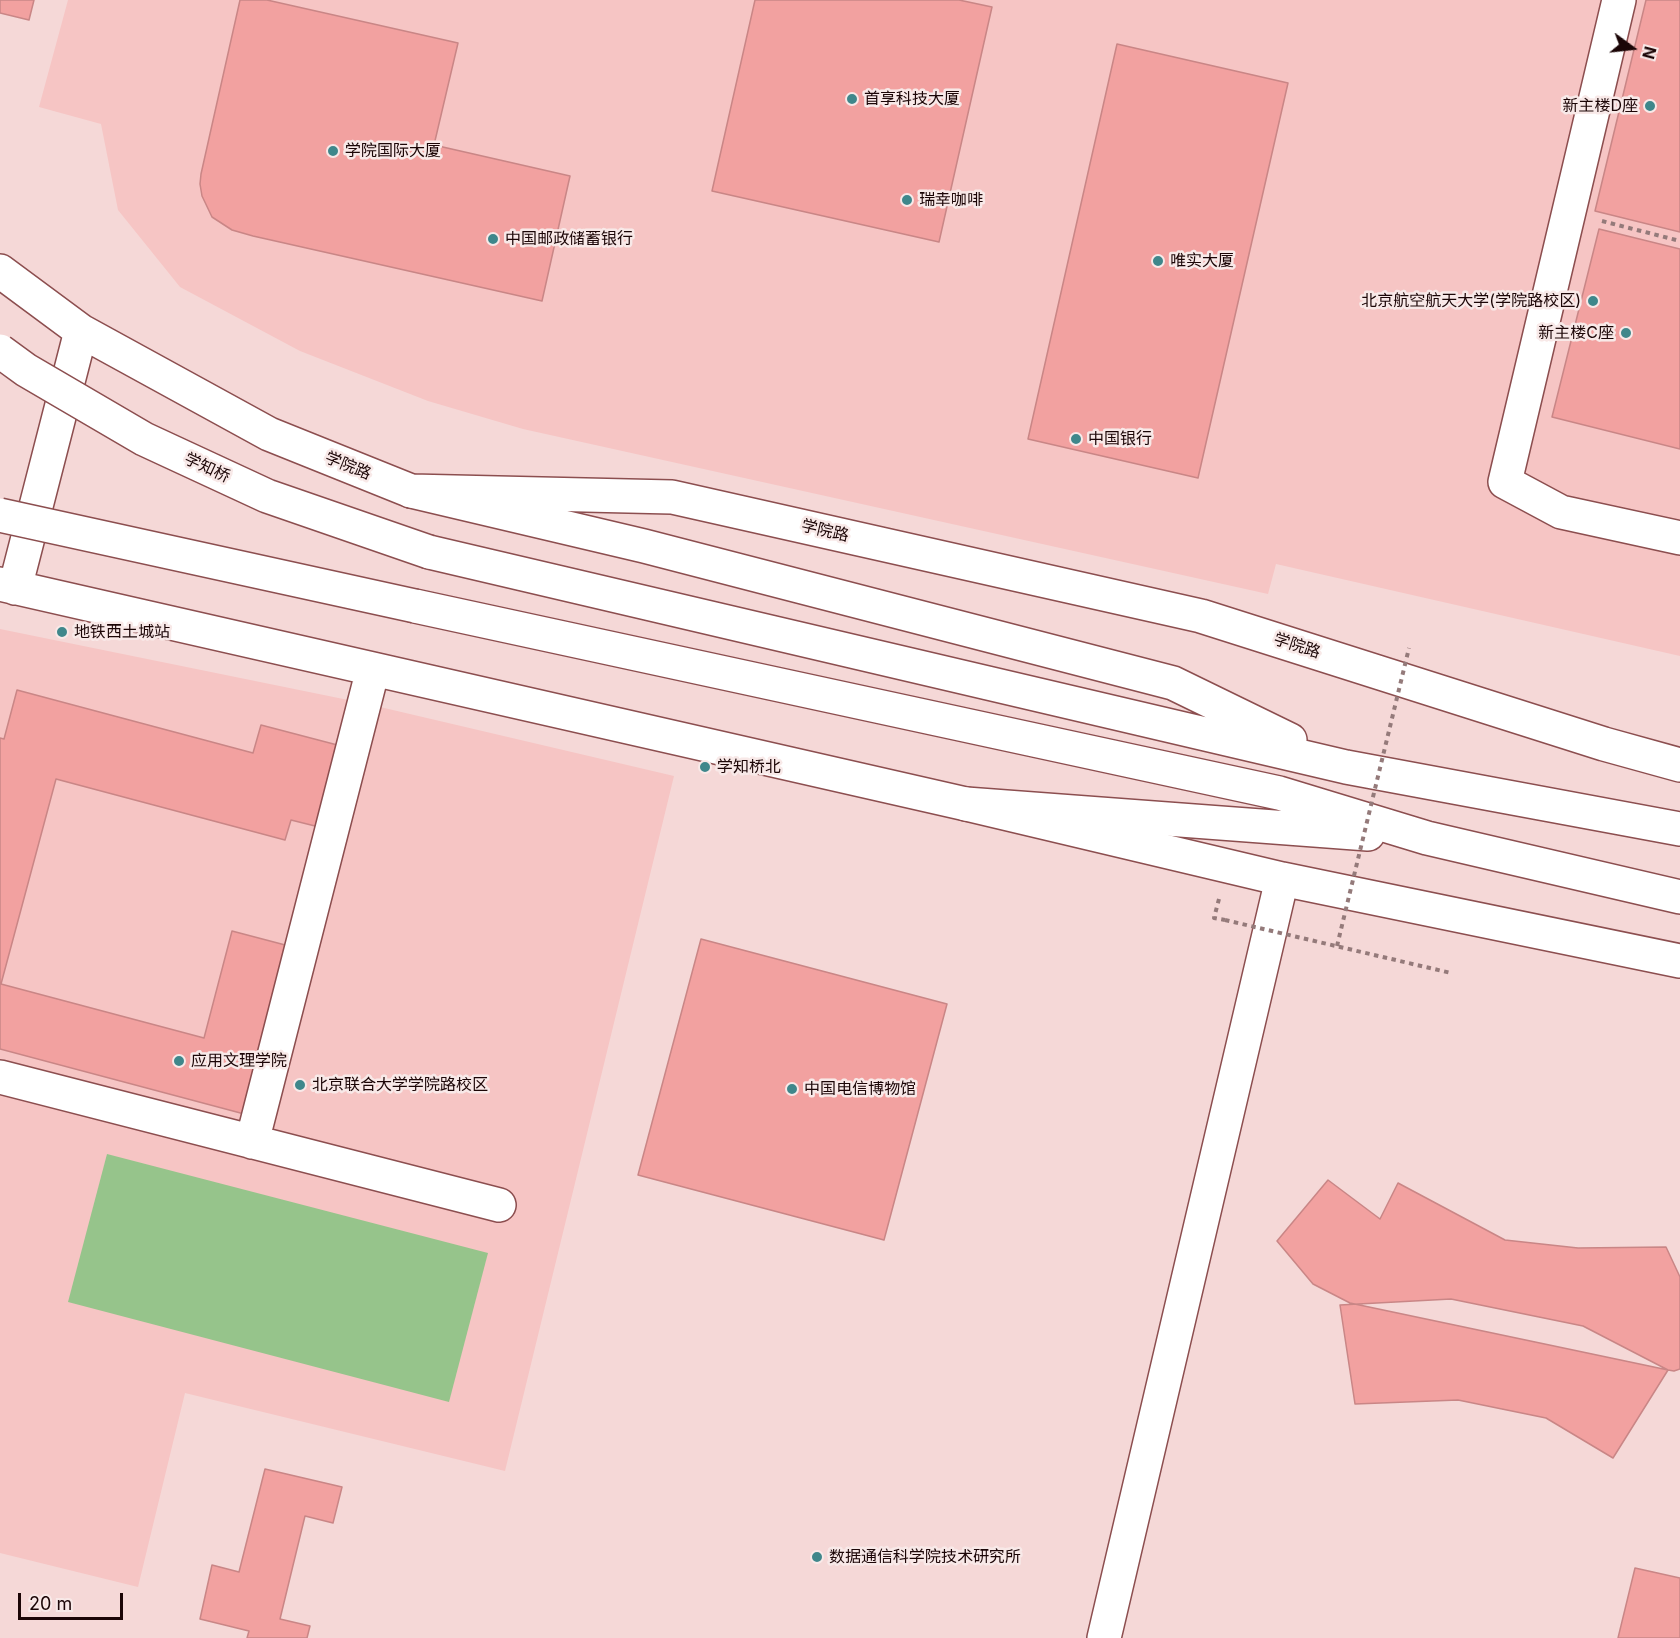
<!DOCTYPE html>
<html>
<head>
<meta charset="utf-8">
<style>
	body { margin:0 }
	#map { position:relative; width:1680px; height:1638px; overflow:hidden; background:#f5d8d7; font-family:Inter,sans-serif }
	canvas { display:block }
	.north { position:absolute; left:1602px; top:18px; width:60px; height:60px; -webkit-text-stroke:4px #f8e9e8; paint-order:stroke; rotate:105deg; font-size:16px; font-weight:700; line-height:24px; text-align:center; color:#1b0506 }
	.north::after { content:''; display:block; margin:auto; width:21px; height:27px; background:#1b0506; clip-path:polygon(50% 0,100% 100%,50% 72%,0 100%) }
	.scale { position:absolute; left:18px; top:1593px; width:105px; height:27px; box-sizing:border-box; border:3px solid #1b0506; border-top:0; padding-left:8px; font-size:18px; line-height:21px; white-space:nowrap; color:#1b0506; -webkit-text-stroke:4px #f8e9e8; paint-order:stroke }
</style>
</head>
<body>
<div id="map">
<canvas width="1680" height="1638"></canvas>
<div class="north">N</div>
<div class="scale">20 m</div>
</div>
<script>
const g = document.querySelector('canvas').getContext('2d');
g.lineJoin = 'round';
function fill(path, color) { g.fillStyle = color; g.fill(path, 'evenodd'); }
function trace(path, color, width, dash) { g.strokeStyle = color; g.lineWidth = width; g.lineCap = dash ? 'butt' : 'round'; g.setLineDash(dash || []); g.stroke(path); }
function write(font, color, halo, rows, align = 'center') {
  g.font = font + ' Inter,"Noto Sans SC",sans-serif'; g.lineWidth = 5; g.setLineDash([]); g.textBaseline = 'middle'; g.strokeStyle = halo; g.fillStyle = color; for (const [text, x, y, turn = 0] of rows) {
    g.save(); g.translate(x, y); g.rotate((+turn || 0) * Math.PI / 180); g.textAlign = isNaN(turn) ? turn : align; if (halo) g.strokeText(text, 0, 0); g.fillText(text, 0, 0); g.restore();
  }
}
const built = new Path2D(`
	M68,0H1680V656L1276,564L1268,594L523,429L428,401L300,351L180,287L118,210L101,124L39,107Z
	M0,629L363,703L674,776L505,1471L185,1393L138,1587L0,1553Z`);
const green = new Path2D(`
	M107,1154L488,1253L449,1402L68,1302Z`);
const building = new Path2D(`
	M0,0H34L29,20L0,13Z
	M240,0H267L458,43L434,145L570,176L542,301L253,236L232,230L212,217L202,196L200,184L201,174Z
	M755,0H959L992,7L939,242L712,191Z
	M1646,0H1680V232L1595,211Z
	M1117,44L1288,83L1198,478L1028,439Z
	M1599,229L1680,249V449L1552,417Z
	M17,690L253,753L261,725L345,747L323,828L291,820L285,840L56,779L1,984L204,1038L232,931L308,951L263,1119L0,1049V738L4,739Z
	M701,939L947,1004L884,1240L638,1175Z
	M1328,1180L1380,1219L1398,1183L1505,1240L1578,1248L1666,1247L1680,1277V1369L1674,1371L1668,1370L1350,1303L1313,1284L1277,1241Z
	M1451,1299L1583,1326L1668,1370L1613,1458L1546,1418L1458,1400L1355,1404L1340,1305Z
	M265,1469L342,1487L333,1523L305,1516L280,1619L310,1626L307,1638H247L249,1631L200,1619L212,1565L239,1572Z
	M1635,1568L1680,1578V1638H1618Z`);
const path = new Path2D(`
	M1602,221L1680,241
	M1219,899L1214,918L1225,920`);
const minor = new Path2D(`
	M1619,0L1505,482L1561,512L1680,538
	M0,271L81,331L269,434L411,491L672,497L1201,616L1604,744L1680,765
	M0,584L966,804L1282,879L1680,961
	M15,588L81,331
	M0,1077L499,1205
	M252,1142L373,669
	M1104,1638L1282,879`);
const highway = new Path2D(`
	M411,491L644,546L1173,683L1290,740
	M429,552L1346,767L1680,829
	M415,606L1279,793L1427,838L1680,897
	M966,804L1368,834`);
const pathBridge = new Path2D(`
	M1225,920L1451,973
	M1337,946L1409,648`);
const highwayBridge = new Path2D(`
	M0,351L26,370L144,439L267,496L429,552
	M0,515L415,606`);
const markers = [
	[852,99,6,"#3f878b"],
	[1650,106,6,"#3f878b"],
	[333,151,6,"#3f878b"],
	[907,200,6,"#3f878b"],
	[493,239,6,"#3f878b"],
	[1158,261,6,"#3f878b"],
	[1593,301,6,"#3f878b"],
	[1626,333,6,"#3f878b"],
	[1076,439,6,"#3f878b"],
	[62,632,6,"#3f878b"],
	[705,767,6,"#3f878b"],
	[179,1061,6,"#3f878b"],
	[300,1085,6,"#3f878b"],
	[792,1089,6,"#3f878b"],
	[817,1557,6,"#3f878b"]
];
const poiNames = [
	["首享科技大厦",864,99],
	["新主楼D座",1638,106,"right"],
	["学院国际大厦",345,151],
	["瑞幸咖啡",919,200],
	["中国邮政储蓄银行",505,239],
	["唯实大厦",1170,261],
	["北京航空航天大学(学院路校区)",1581,301,"right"],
	["新主楼C座",1614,333,"right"],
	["中国银行",1088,439],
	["地铁西土城站",74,632],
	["学知桥北",717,767],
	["应用文理学院",191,1061],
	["北京联合大学学院路校区",312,1085],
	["中国电信博物馆",804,1089],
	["数据通信科学院技术研究所",829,1557]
];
const streetNames = [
	["学院路",348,466,22],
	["学知桥",207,468,25],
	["学院路",825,531,13],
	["学院路",1297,646,18]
];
fill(built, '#f6c5c4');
fill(green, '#96c48b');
fill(building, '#f2a1a0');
trace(building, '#c98686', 1.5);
trace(minor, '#8c4e4f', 36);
trace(highway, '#8c4e4f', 36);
trace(path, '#947a7a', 4, [4.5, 4.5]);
trace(minor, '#fff', 33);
trace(highway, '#fff', 33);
trace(highwayBridge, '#8c4e4f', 36, []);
trace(pathBridge, '#947a7a', 4, [4.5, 4.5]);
trace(highwayBridge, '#fff', 33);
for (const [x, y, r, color] of markers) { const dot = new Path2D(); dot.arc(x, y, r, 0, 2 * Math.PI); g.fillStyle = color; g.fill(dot); trace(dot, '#f8e9e8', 2); }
write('16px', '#1b0506', '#f8e9e8', poiNames, 'left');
write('16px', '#1b0506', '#f8e9e8', streetNames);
</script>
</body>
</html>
